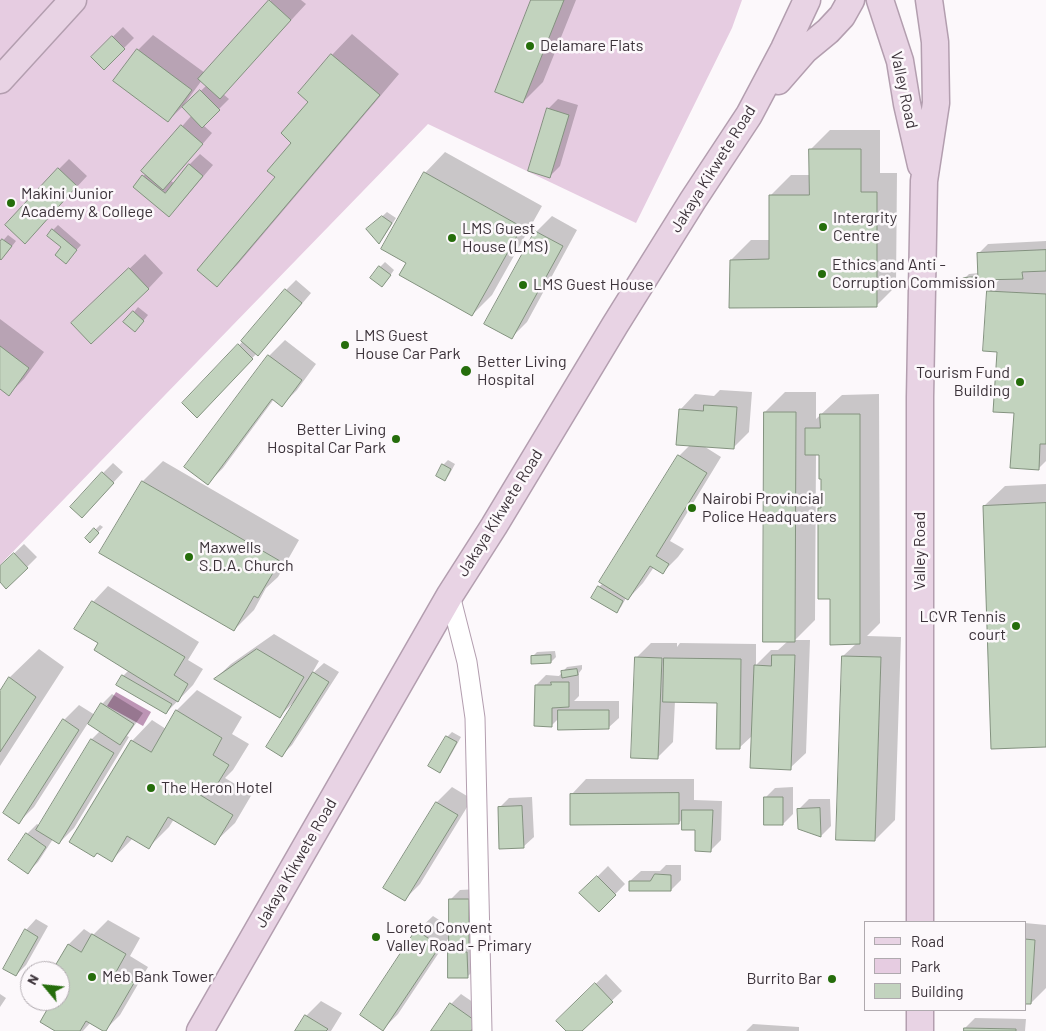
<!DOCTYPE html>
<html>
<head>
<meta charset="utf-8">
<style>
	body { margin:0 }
	#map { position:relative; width:1046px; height:1031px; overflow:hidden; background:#fcf8fb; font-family:Barlow,sans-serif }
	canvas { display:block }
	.legend { position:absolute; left:864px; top:921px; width:162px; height:90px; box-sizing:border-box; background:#fcf8fb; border:1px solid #afa9ae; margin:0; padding:6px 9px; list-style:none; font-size:15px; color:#3c333a }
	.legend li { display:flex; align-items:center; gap:10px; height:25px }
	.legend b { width:25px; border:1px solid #afa9ae }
	.north { position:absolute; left:20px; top:961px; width:50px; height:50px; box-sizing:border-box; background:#fcf8fb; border:1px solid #afa9ae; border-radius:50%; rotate:298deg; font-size:14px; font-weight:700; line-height:20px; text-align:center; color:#3c333a }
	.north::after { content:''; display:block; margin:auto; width:18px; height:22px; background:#256d0b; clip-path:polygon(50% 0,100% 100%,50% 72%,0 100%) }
</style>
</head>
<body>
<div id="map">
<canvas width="1046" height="1031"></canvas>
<ul class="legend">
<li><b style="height:6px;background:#e8d3e4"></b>Road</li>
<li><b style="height:14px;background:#e6cce1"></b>Park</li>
<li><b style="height:14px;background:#c2d3be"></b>Building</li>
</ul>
<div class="north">N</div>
</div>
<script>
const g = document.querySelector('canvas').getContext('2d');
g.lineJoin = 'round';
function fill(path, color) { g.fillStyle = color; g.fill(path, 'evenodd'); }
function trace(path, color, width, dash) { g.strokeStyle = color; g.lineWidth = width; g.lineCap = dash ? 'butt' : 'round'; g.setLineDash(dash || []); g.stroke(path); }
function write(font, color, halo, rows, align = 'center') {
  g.font = font + ' Barlow,sans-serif'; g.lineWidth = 5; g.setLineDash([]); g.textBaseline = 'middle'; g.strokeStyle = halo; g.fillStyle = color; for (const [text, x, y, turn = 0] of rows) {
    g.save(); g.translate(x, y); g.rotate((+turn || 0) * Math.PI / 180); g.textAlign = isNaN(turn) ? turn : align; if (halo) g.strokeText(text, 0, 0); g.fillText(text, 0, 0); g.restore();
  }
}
const green = new Path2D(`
	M0,0H742L732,28L636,223L428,124L0,565Z`);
const water = new Path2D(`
	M116,692L151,712L143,726L107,706Z`);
const shadow = new Path2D(`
	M271,0H301L306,4L223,94L229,99L203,125L212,133L171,181L174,183L190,164L200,154L213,165L179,205L143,176L146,174L143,171L192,115L184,107L207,85L202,80L183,106L168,121L138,50L153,35L205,73Z
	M533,0H576L543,82L523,102Z
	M123,27L134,38L104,68L92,57Z
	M352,34L399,74L237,265L217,285L277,177L293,142L309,102L300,93L332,55Z
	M558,99L578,105L560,166L550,176L548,109Z
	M830,130H880V173H897L896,286L876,306L731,260L751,240H770V196L791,175H810V150Z
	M445,152L542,206L492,295L472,315L408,263L425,173Z
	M69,159L87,176L35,232L59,169Z
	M387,212L396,218L383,238L379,242L373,225Z
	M552,216L577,230L527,322L511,338L536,232Z
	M58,225L81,245L70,257L63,247L53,230Z
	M8,235L16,241L6,254L0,258V244Z
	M1046,241V461L1038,469L1015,412L998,350L988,291L1001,278L981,279V281L976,286L964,279L969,274L979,273L978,254L988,244Z
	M145,254L163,273L148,289L88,308Z
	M385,262L394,270L387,280L380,267Z
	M296,280L311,293L268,344L257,353L207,406L183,403L243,341L286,290Z
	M138,307L148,315L139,326L134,312Z
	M0,319L44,352L24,379L9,394L0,387Z
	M285,340L316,364L297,390L282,405L274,399L223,468L208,483L186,467L269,356Z
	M720,390L752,392L749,432L733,448L702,445L721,457L670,541L684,549L678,557L663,572L654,567L643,583L628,599L626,598L621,607L616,611L599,587L603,583L679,456L690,445L680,410L695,394L714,396Z
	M785,392H816V419L842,395L879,394L880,623L867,636L901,637L895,820L875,840L843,656L857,643L831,598L819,508L822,505L820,454H816L815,620L795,640H810L806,753L790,768L753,735L739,748L719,701H675L673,742L658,757L636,658L651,643H677V647L680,643L756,644V665L771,650H778L788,641L765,412Z
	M448,460L455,464L449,475L445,480L443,465Z
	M163,461L299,540L278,577L266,588L254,610L234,630L143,481Z
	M113,463L123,472L92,506L103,473Z
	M1046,484V746L984,506L1005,486Z
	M100,525L103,527L90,541L87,538Z
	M24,544L37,557L27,567L0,580V567Z
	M108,586L199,642L188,660L203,669L193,685L166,713L118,685L123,676L129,670L99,643L93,602Z
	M274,634L319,661L311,675L324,663L339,672L292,745L282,755L295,701L279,717L216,678L231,664Z
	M39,649L64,667L0,766V694L10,677Z
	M555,651L556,657L551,662L532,657L537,652Z
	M582,665V669L579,673V696L574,701H619V718L608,728L560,717L551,726L536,685L546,675L559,676L567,667Z
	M197,690L242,717L232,734L249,744L233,770L225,778L252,794L235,823L214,843L174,819L169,827L149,847L133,838L112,860L132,741L152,720L166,729L177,710Z
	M112,694L143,713L127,736L129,737L74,828L59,843L53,839L38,862L28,872L10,860L27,834L37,824L40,826L92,739L100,731L88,723L34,807L19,822L64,720L79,705L95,715L102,704Z
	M452,732L461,737L444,767L440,772L447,737Z
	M586,779H694V800L722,801L721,840L711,850L696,829L683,818L679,823L571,795Z
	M452,787L472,799L420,884L405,899L385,887L437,802Z
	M793,787V814L783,824L765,798L775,788Z
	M532,797L534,837L523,847L499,808L509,798Z
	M809,799H830L831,826L821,836L799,809Z
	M666,865H681V880L671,890L630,881L641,871H660Z
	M608,866L625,884L599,911L581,893Z
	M478,889L479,937L468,948H471L472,972L467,977L449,953L455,947L450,936L398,1014L383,1029L417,931L433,916L450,927V900L460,890Z
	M36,919L48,926L26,965L16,975L4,968L26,930Z
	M108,920L140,938L130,956L148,967L120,1015L105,1030L91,1022L83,1031H58L54,1001H60V971H53L69,944L84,929L93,935Z
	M1025,923L1046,925V988L1031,1003H1025Z
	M606,974L622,991L580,1031H567V1011Z
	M0,994L6,998L0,1007Z
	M461,994L486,1011L473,1031H433L451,1004Z
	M321,1001L342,1013L331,1031H297L306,1016Z
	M975,1018L1026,1019L1025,1031H965V1028Z
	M753,1024L799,1027V1031H746Z`);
const building = new Path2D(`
	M269,0L291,20L220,99L198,79Z
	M531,0H564L523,103L495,92Z
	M112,36L125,49L104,70L91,57Z
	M137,49L192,90L168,122L113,81Z
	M331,54L380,95L217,287L197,270L275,177L267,171L291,143L281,133L308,102L298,93Z
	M200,90L220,110L202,128L182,107Z
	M547,108L569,115L550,178L528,171Z
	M181,125L203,144L163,190L141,171Z
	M809,149H861V192H877V307L729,308L730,260L769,259V195H809Z
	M189,164L203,176L169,217L133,187L142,175L165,193Z
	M58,168L77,186L25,244L5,225Z
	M424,172L522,227L472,316L399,275L406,263L381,249Z
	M382,216L392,223L379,244L366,229Z
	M52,229L77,250L66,264L55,255L61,247L47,236Z
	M535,231L563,246L512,339L484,324Z
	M2,239L12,246L1,260L0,259V242Z
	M1046,250V271L1022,272L1023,279L978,280L977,253Z
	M379,266L391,275L382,287L370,278Z
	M129,268L149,289L91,344L71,323Z
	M976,277L978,280L976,288H960L963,278Z
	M285,289L302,303L258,356L241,341Z
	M987,291L1046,294V444H1040L1039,470L1010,468L1014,413L993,412L997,352L983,351Z
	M133,311L144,321L135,332L123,322Z
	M238,344L253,359L197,418L182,403Z
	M0,346L29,368L9,396L0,389Z
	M268,355L302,380L282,407L272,399L208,485L184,467Z
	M704,405L737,407L734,449L676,445L679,409L703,411Z
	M764,412H796L795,642H763Z
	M820,414H860V644L830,645V599H818V508H821V479H819V455H805V428H820Z
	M678,455L707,473L656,556L669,564L663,574L650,566L628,600L599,582Z
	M442,464L451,469L445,481L436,476Z
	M102,472L114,483L82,518L70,507Z
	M142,481L280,561L258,598L254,596L234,631L99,553Z
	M1046,503V747L991,749L983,506Z
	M94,528L99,533L90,543L85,538Z
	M14,553L28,568L6,589L0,582V566Z
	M598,586L623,601L617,613L591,598Z
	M92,601L185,657L174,675L188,684L178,702L94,650L98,643L74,629Z
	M257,649L304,677L280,718L214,679Z
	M551,655V663L531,664V656Z
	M772,655H795L791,770L750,768L754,665L771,666Z
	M842,656L881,657L875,841L836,840Z
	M635,657L662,658L658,759L631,758Z
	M664,658L741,659L740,749H716L717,703L663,702Z
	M577,669L578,675L562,678L561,671Z
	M313,672L329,682L282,757L266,747Z
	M122,675L172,704L166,714L116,685Z
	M9,677L36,697L0,752V691Z
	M551,682H569V707L552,708V727L534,726L535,685H551Z
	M101,703L134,724L120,745L88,724Z
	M176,710L222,738L213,755L229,765L213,791L202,785L197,793L233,815L215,845L168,817L149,849L127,836L112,862L97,853L94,857L69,842L131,740L151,752Z
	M558,710H609V729L558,730Z
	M63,719L79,730L19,824L3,813Z
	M446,736L457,742L440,773L428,766Z
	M91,739L114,753L59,844L36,830Z
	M679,793V824L570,825V794Z
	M764,797H783V825H764Z
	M436,802L458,815L405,901L383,888Z
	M522,806L524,848L499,849L498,807Z
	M820,808L821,837L798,829L797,809Z
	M682,810H713L711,852L695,851V830H682Z
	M26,833L46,847L28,874L8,860Z
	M655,874L671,875V891H629V881H650Z
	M597,876L616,895L599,912L579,893Z
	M449,899H469V948H449Z
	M25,929L38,937L16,976L3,969Z
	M416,930L440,946L383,1031L360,1015Z
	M92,934L126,954L116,972L134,983L106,1031H103L86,1021L80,1031H55L40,1022L52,1001H60V971H52L68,944L81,952Z
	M1025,939L1035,940L1031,1004H1025Z
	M448,952H467L468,978H448Z
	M595,983L613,1002L582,1031H566L556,1021Z
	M450,1003L477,1022L471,1031H431Z
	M305,1015L328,1029L326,1031H295Z
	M964,1028L1016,1029V1031H964Z`);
const street = new Path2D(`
	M450,595L467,662L475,718L482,1031`);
const secondary = new Path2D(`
	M880,0L900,61L907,104L921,165
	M0,80L73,0
	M778,81L805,50L828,31L842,16L851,0
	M920,922V397L924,181L936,103L935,42L929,0
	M200,1031L450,595L494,526L615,325L693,200L749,115L784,49L807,0
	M920,1031V1010`);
const markers = [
	[530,46,5,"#256d0b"],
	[11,203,5,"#256d0b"],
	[823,227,5,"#256d0b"],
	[452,238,5,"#256d0b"],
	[822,274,5,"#256d0b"],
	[523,285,5,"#256d0b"],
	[345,345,5,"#256d0b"],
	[466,371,6,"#256d0b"],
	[1020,382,5,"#256d0b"],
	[396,439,5,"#256d0b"],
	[692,508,5,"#256d0b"],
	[189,557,5,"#256d0b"],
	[1016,626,5,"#256d0b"],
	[151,788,5,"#256d0b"],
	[376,937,5,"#256d0b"],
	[92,977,5,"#256d0b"],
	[832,979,5,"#256d0b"]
];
const poiNames = [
	["Delamare Flats",540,46],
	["Makini Junior",21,194],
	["Academy & College",21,212],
	["Intergrity",833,218],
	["Centre",833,236],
	["LMS Guest",462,229],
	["House (LMS)",462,247],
	["Ethics and Anti -",832,265],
	["Corruption Commission",832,283],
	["LMS Guest House",533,285],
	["LMS Guest",355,336],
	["House Car Park",355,354],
	["Better Living",477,362],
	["Hospital",477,380],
	["Tourism Fund",1010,373,"right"],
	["Building",1010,391,"right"],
	["Better Living",386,430,"right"],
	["Hospital Car Park",386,448,"right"],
	["Nairobi Provincial",702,499],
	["Police Headquaters",702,517],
	["Maxwells",199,548],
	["S.D.A. Church",199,566],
	["LCVR Tennis",1006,617,"right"],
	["court",1006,635,"right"],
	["The Heron Hotel",161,788],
	["Loreto Convent",386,928],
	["Valley Road - Primary",386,946],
	["Meb Bank Tower",102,977],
	["Burrito Bar",822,979,"right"]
];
const streetNames = [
	["Valley Road",904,90,78],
	["Jakaya Kikwete Road",713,169,-58],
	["Jakaya Kikwete Road",500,513,-58],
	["Valley Road",920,551,-90],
	["Jakaya Kikwete Road",296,863,-60]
];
fill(green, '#e6cce1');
fill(water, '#bd95b5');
fill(shadow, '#0003');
fill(building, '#c2d3be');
trace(building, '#83927f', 1);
trace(street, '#b39eaf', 21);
trace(secondary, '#b39eaf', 29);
trace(street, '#fff', 19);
trace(secondary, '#e8d3e4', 26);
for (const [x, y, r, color] of markers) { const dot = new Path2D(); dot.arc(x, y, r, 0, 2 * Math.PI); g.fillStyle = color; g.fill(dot); trace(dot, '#fcf8fb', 2); }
write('16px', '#3c333a', '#fcf8fb', poiNames, 'left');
write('16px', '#3c333a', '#fcf8fb', streetNames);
</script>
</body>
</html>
